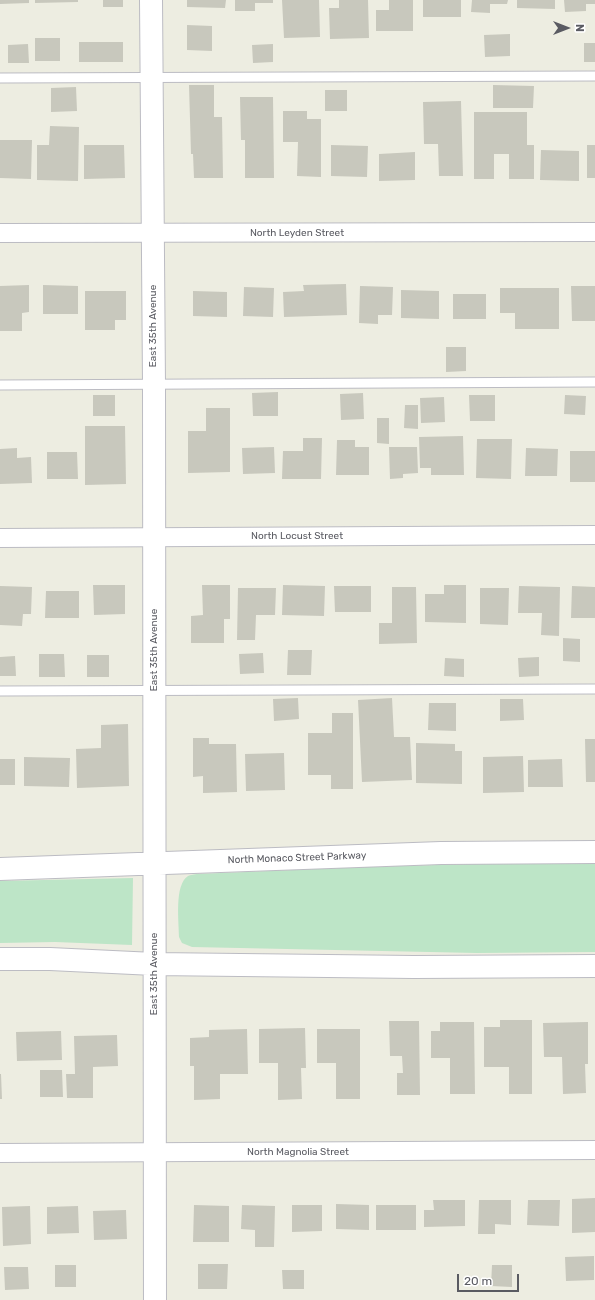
<!DOCTYPE html>
<html>
<head>
<meta charset="utf-8">
<style>
	body { margin:0 }
	#map { position:relative; width:595px; height:1300px; overflow:hidden; background:#edede1; font-family:Rubik,sans-serif }
	canvas { display:block }
	.north { position:absolute; left:547px; top:8px; width:40px; height:40px; -webkit-text-stroke:3px #fff; paint-order:stroke; rotate:90deg; font-size:11px; font-weight:700; line-height:16px; text-align:center; color:#5a5b62 }
	.north::after { content:''; display:block; margin:auto; width:14px; height:18px; background:#5a5b62; clip-path:polygon(50% 0,100% 100%,50% 72%,0 100%) }
	.scale { position:absolute; left:457px; top:1274px; width:62px; height:18px; box-sizing:border-box; border:2px solid #5a5b62; border-top:0; padding-left:5px; font-size:12px; line-height:14px; white-space:nowrap; color:#5a5b62; -webkit-text-stroke:3px #fff; paint-order:stroke }
</style>
</head>
<body>
<div id="map">
<canvas width="595" height="1300"></canvas>
<div class="north">N</div>
<div class="scale">20 m</div>
</div>
<script>
const g = document.querySelector('canvas').getContext('2d');
g.lineJoin = 'round';
function fill(path, color) { g.fillStyle = color; g.fill(path, 'evenodd'); }
function trace(path, color, width, dash) { g.strokeStyle = color; g.lineWidth = width; g.lineCap = dash ? 'butt' : 'round'; g.setLineDash(dash || []); g.stroke(path); }
function write(font, color, halo, rows, align = 'center') {
  g.font = font + ' Rubik,sans-serif'; g.lineWidth = 3.5; g.setLineDash([]); g.textBaseline = 'middle'; g.strokeStyle = halo; g.fillStyle = color; for (const [text, x, y, turn = 0] of rows) {
    g.save(); g.translate(x, y); g.rotate((+turn || 0) * Math.PI / 180); g.textAlign = isNaN(turn) ? turn : align; if (halo) g.strokeText(text, 0, 0); g.fillText(text, 0, 0); g.restore();
  }
}
const green = new Path2D(`
	M508,863H595V952L477,953L192,947L182,943L179,937C179,922 174,885 188,876C190,875 195,874 197,874L365,867Z
	M133,878L132,945L55,942L0,943V881Z`);
const building = new Path2D(`
	M0,0H29V3L0,4Z
	M35,0H78V2L35,3Z
	M103,0H123V7H103Z
	M187,0H226L225,8L187,7Z
	M235,0H273V3H255V11H235Z
	M282,0H319L320,37L284,38Z
	M339,0H368L369,38L330,39L329,8H339Z
	M389,0H413V31H376V10H389Z
	M423,0H461V17H423Z
	M472,0H508L507,4H490V13L471,12Z
	M517,0H555V9L517,8Z
	M564,0H595V4H586V11L565,12Z
	M187,25L212,26V51L187,50Z
	M510,34V56L485,57L484,35Z
	M35,38H60V61H35Z
	M79,42H123V62H79Z
	M584,43H595V62H584Z
	M28,44L29,63H8V45Z
	M273,44V62L253,63L252,45Z
	M189,85H214V117H222L223,178H194L193,154H191Z
	M493,85L534,86L533,108H493Z
	M76,87L77,111L51,112V88Z
	M325,90H347V111H325Z
	M240,97H273L274,178H245V140H241Z
	M461,101L463,176H439L438,144H424L423,102Z
	M283,111H307V119H321V177L297,176L298,142H283Z
	M474,112H527V145H534V179H509V154H494V179H474Z
	M50,126L79,127L78,181L37,180V145H49Z
	M0,140H32L31,179L0,178Z
	M84,145H124L125,178L84,179Z
	M331,145L368,146L367,177L331,176Z
	M587,145H595V178H587Z
	M541,150L579,151V181L540,180Z
	M415,152V180L379,181V154Z
	M346,284L347,315L284,317L283,292L304,291L303,285Z
	M29,285V312L22,313V331H0V286Z
	M43,285L78,286V314H43Z
	M360,286L393,287L392,315H378V324L359,323Z
	M571,286H595V321H572Z
	M244,287L274,288L273,317L243,316Z
	M500,288H559V329H515V313H500Z
	M401,290L439,291V319L401,318Z
	M85,291H126V320H115V330H85Z
	M193,291L227,292V317L193,316Z
	M453,294H486V319H453Z
	M446,347H466V371L446,372Z
	M278,392V416H253L252,393Z
	M363,393L364,419L341,420L340,394Z
	M93,395H115V416H93Z
	M469,395H495V421H470Z
	M565,395L586,396L585,415L564,414Z
	M444,397L445,422L421,423L420,398Z
	M405,405H418V429L404,428Z
	M206,408H230V472L188,473V431H206Z
	M377,418H389V444L377,443Z
	M85,426H125L126,484L85,485Z
	M463,436L464,475H431V468H420L419,437Z
	M303,438H322L321,479H282L283,451H303Z
	M477,439H512L511,479L476,478Z
	M337,440H355V447H369V475H336Z
	M274,447L275,473L243,474L242,448Z
	M389,447H417L418,473L403,474V478L390,479Z
	M17,448V458L31,457L32,483L0,484V449Z
	M526,448L558,449L557,476H525Z
	M570,451H595V482H570Z
	M47,452H77L78,479H47Z
	M93,585H125V614L94,615Z
	M202,585H230V619H224V643H191V616L203,615Z
	M283,585L325,586L324,616L282,615Z
	M444,585H466V623L425,622V594H444Z
	M0,586L32,587L31,614H23L22,626L0,625Z
	M334,586H371V612H335Z
	M519,586L560,587L559,636L541,635L542,613H518Z
	M572,586L595,587V618H571Z
	M392,587H416L417,643L379,644V623H392Z
	M238,588H276L275,615H256L255,640H237Z
	M480,588H509L508,625L480,624Z
	M46,591H79V618H45Z
	M563,638L580,639V662L563,661Z
	M288,650H312L311,675H287Z
	M263,653L264,673L240,674L239,654Z
	M39,654H64L65,677H39Z
	M87,655H109V677H87Z
	M15,656L16,676H0V657Z
	M539,657V676L519,677L518,658Z
	M445,658L464,659V677L444,676Z
	M298,698L299,719L274,721L273,699Z
	M392,698L394,737H410L412,780L362,782L358,700Z
	M500,699H523L524,720L500,721Z
	M429,703H456V731L428,730Z
	M332,713H353V789H331V775H308V733H332Z
	M128,724L129,786L77,788L76,749L101,748V725Z
	M193,738H209V744H236L237,792L203,793V776L193,777Z
	M585,739H595V782H586Z
	M416,743L455,744V751H462V784L416,783Z
	M284,753L285,790L246,791L245,754Z
	M523,756L524,792L483,793V757Z
	M24,757L70,758L69,787L24,786Z
	M0,759H15V785H0Z
	M562,759L563,787H528V760Z
	M500,1020H532V1094H509V1067H484V1027H500Z
	M389,1021H419L420,1095H397V1073H403L402,1056H390Z
	M440,1022H474L475,1094H450V1058H431V1031H440Z
	M588,1022V1064H585L586,1093L563,1094L562,1057H544L543,1023Z
	M305,1028L306,1068H301L302,1099L278,1100V1063H259V1029Z
	M247,1029L248,1074H220V1099L194,1100V1066H190V1038L209,1037V1030Z
	M317,1029H360V1099H336V1063H317Z
	M61,1031L62,1060L17,1061L16,1032Z
	M117,1035L118,1066L93,1067V1098H67L66,1074H75L74,1036Z
	M40,1070H62L63,1097H40Z
	M0,1074H1L2,1099H0Z
	M595,1198V1232L572,1233V1199Z
	M433,1200H465V1226L424,1227V1210H434Z
	M479,1200H511V1225L495,1224V1234H478Z
	M528,1200H560L559,1226L527,1225Z
	M336,1204L369,1205V1230L336,1229Z
	M194,1205L229,1206V1242H193Z
	M242,1205L275,1206L274,1247H255V1230L241,1229Z
	M292,1205H322V1231L292,1232Z
	M376,1205H416V1230H376Z
	M30,1206L31,1244L3,1246L2,1207Z
	M78,1206L79,1233L47,1234V1207Z
	M126,1210L127,1239L94,1240L93,1211Z
	M594,1256V1280L566,1281L565,1257Z
	M198,1264H228L227,1289H198Z
	M55,1265H76V1287H55Z
	M492,1265H512V1287L491,1286Z
	M4,1267H28L29,1289L5,1290Z
	M282,1270H304V1289H283Z`);
const service = new Path2D(`
	M0,78L595,76
	M0,385L595,382
	M0,691L595,689`);
const minor = new Path2D(`
	M0,233L595,232
	M0,538L595,535
	M0,1153L595,1150`);
const tertiary = new Path2D(`
	M151,0L154,384L155,1300
	M0,869L441,853L595,852
	M0,959H50L154,964L414,967L595,966`);
const streetNames = [
	["North Leyden Street",297,233],
	["East 35th Avenue",153,326,-90],
	["North Locust Street",297,536],
	["East 35th Avenue",154,650,-90],
	["North Monaco Street Parkway",297,858,-2],
	["East 35th Avenue",154,974,-90],
	["North Magnolia Street",298,1152]
];
fill(green, '#bde5c7');
fill(building, '#c8c8bd');
trace(service, '#bcbcc3', 11);
trace(minor, '#bcbcc3', 20);
trace(tertiary, '#bcbcc3', 24);
trace(service, '#fff', 9);
trace(minor, '#fff', 18);
trace(tertiary, '#fff', 22);
write('10px', '#5a5b62', '#fff', streetNames);
</script>
</body>
</html>
